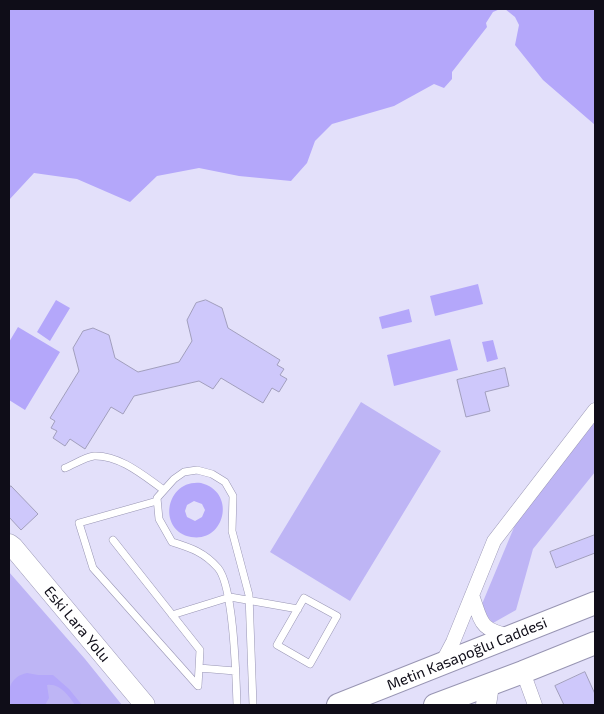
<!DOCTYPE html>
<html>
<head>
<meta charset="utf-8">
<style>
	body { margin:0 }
	#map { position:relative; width:604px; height:714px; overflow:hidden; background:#e3e0fa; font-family:"Exo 2",sans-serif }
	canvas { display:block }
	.frame { position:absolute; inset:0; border:10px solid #0f0d18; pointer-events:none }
</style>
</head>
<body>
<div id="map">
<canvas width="604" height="714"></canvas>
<div class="frame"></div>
</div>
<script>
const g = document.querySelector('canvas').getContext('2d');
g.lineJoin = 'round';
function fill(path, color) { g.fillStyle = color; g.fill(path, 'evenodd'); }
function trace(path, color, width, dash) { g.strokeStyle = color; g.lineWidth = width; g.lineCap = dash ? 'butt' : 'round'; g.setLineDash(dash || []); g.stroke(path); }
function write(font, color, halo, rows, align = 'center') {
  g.font = font + ' "Exo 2",sans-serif'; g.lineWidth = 4; g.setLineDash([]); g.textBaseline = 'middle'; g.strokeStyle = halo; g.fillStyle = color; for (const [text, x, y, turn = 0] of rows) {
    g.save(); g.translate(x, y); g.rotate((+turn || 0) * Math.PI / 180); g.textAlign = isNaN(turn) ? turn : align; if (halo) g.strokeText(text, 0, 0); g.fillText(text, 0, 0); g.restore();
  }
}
const green = new Path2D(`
	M361,402L441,451L350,601L270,552Z
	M595,422V472L533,549L516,610L493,623L485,614L482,604L520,513Z
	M9,572L85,659L122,705H9Z`);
const water = new Path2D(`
	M9,9H500L493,12L486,23L487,27L452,72V79L444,88L434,84L394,106L332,124L315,141L307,163L291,181L239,176L199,168L157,176L130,202L77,179L34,173L9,200Z
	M505,9H595V125L543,80L515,45L519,25L515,17Z
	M478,284L483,304L435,316L430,296Z
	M56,300L70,308L50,341L37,332Z
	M409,309L412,322L382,329L379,317Z
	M18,327L60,352L25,410L9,400V342Z
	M450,339L458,370L394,386L387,355Z
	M493,340L498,359L487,362L482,342Z
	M201,483C237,492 225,543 191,537C157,531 165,479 201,483ZM194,501L202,504L205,510L202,517L195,521L187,517L185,511L187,505Z
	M27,673L38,675H53L69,689L82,705H75C69,696 60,683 47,685L49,698L45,705H11C5,691 11,676 27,673Z`);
const building = new Path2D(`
	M206,300L222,308L228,328L280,360L277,365L284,369L280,375L287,379L279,392L272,388L263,403L221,378L213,389L199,381L134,396L123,414L111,407L85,449L70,439L65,446L53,438L57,431L51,428L55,421L50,418L79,371L73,348L83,331L93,328L109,335L115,358L138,372L179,362L192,341L187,320L196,303Z
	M505,368L509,386L485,392L490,411L466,417L457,380Z
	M11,486L38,514L21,530L9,517V489Z
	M595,535V553L556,568L550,552Z
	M585,672L595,694V705H564L555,686Z`);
const lane = new Path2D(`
	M65,468C73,465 85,457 94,456C120,455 144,476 164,490
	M113,540L200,650L198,686L93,568L79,523L157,501
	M304,598L337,616L310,664L277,645Z
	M172,615L230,597L298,609
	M199,668L235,671
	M237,705C236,677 234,587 218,568C204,552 191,548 172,542L159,519L157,498L174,479L184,472L197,470L212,474L225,482L233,496L232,531L249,595L253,705`);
const street = new Path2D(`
	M472,595C482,623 479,629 510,636
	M442,663L453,642L494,541L595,410
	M523,672L535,705`);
const secondary = new Path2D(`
	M9,544L13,547L145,705
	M486,705L489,685`);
const primary = new Path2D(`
	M338,705L595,603
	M435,705L523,672L595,643`);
const streetNames = [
	["Eski Lara Yolu",77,624,50],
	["Metin Kasapoğlu Caddesi",467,654,-22]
];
fill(green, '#beb5f5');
fill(water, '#b4a7fa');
fill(building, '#cec8fb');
trace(building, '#a19ebc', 1);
trace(lane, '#9895b3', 8);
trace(street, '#9895b3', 15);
trace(secondary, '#9895b3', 21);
trace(primary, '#9895b3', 24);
trace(lane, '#fff', 7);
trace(street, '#fff', 14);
trace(secondary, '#fff', 20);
trace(primary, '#fff', 22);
write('15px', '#0f0d18', '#fff', streetNames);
</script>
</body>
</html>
